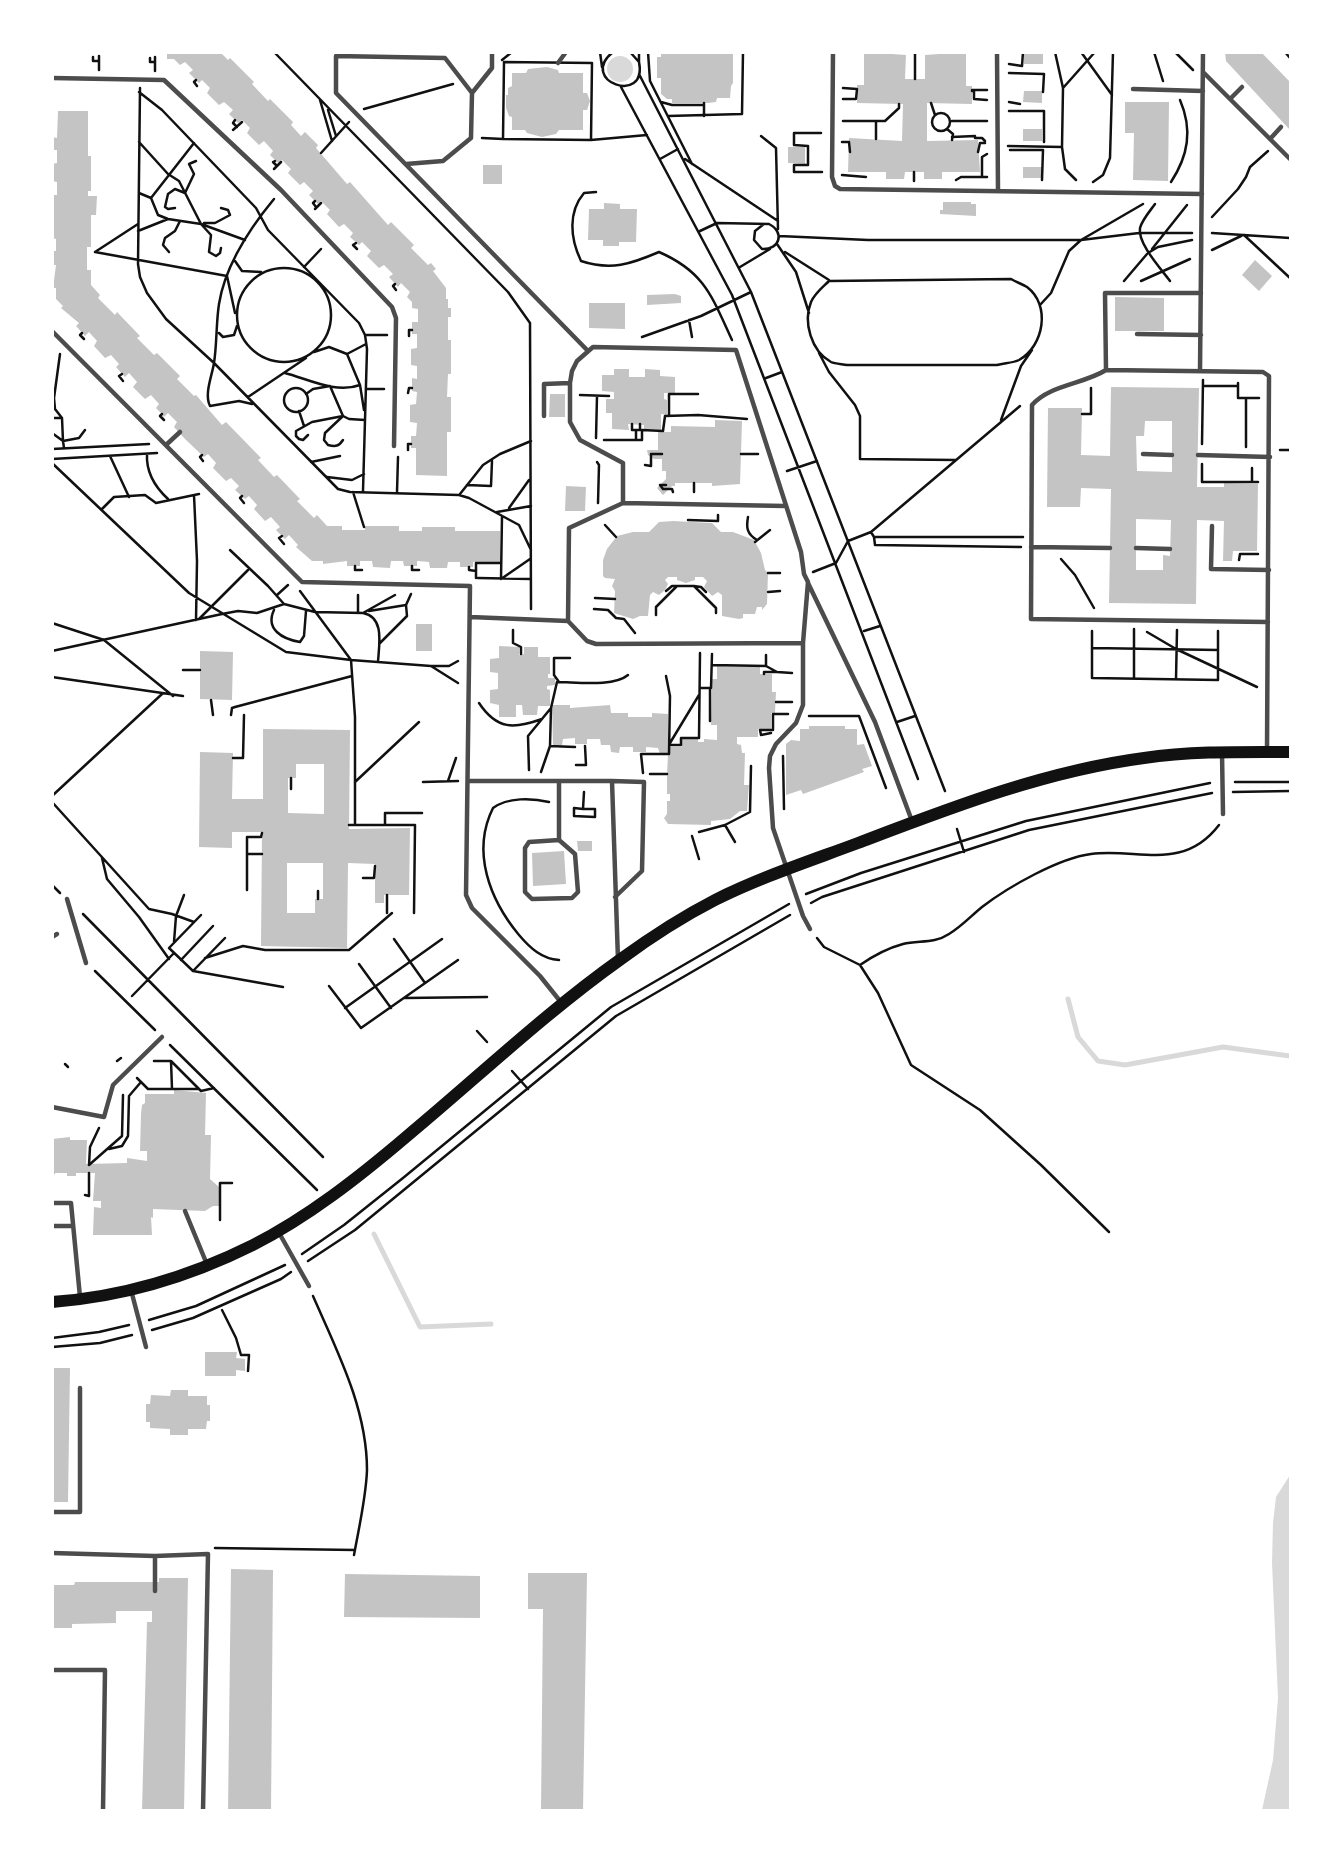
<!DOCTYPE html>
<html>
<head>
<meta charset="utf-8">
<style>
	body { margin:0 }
	#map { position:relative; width:1343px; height:1863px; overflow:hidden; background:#fff; font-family:"Fira Sans",sans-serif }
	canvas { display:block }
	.frame { position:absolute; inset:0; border:54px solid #fff; pointer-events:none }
</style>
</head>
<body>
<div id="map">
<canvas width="1343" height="1863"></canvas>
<div class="frame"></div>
</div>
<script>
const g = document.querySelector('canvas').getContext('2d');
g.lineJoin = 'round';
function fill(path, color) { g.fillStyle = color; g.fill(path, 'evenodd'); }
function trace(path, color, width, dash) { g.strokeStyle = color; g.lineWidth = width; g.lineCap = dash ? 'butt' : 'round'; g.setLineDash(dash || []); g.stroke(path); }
const water = new Path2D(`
	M607 69a13 13 0 1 1 26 0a13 13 0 1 1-26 0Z
	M1290,1475V1810H1262L1273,1760L1278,1698L1272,1563L1273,1523L1276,1497Z`);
const stream = new Path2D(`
	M1068,999L1078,1037L1098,1061L1125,1065L1223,1047L1290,1056
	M374,1234L420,1327L491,1324`);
const building = new Path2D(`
	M167,52H220L228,60L230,58L254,82L252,84L268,101L270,99L293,122L291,125L301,136L305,132L318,145L316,148L347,184L350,182L388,225L391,222L414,245L411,248L428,265L431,263L436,269L433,271L446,288V299H448V308H451V317H448V340H451V374H448L447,397H451V432H447V476L416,475V448H411V436H416L417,423L410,422V405L416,404L417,392L412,391V378L417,379V366L411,365V349L417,348V334H412V322H418V309L412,308V302L407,297L410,292L401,283L398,287L389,277L393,274L384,265L379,268L367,256L371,251L362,242L359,245L350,237L353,233L344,224L339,227L327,214L330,210L321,201L318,204L309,195L313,191L304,182L300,185L288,173L291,169L282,160L278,163L270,155L273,151L264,141L259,145L247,133L250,128L242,120L238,123L229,114L233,110L224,102L219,105L207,93L210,88L202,80L199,83L189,73L193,70L185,62L180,65L174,59H167Z
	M661,52H733V83L731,86L730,98H717L716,102L708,103H672V99H667L661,94V78H657V57H661Z
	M864,52L906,55L905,79H925V55L966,52V86H972V104L927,103V141L978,140L980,172H942V179H924V172H905L904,179H886V172H848L849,138L902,141L903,104L857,103V85H864Z
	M1225,52H1261L1290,82V130L1226,61Z
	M1024,53H1043V64H1024Z
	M547,67L558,70L559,73H583V93H587L590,101L587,110H583V130H559L556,134L542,137L527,133L525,130H512V117L509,116L506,108V95H508V88L512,86V73H526L528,69Z
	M1024,91H1042V103L1023,102Z
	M1125,102H1169L1168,181L1133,180L1134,133H1125Z
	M58,111H88V156H91V191H88V196H97L96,215H91V247H87V270H91V285L100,295L98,298L115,315L117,312L140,336L137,338L154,355L157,353L180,376L177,379L194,396L196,395L222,425L226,422L261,458L258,460L274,477L277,475L300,499L297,501L314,518L317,515L327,526H342V530H365V526H399V531H422V527H455V531H500V563L473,562V567H460V562H448L447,568H430L429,562L417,561V566H404L403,561H391L390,568L373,567L372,561H360V566H347V561L323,564V561H312L296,547L298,545L289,535L285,539L276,530L280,527L271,517L265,521L254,509L257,505L249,496L245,499L235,490L239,486L231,478L226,481L213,468L216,463L208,454L204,457L185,439L174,427L177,422L168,413L164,417L162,414L156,408L159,404L151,395L145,399L133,387L137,382L129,373L125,377L116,367L119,364L111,355L105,358L94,346L97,341L89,332L85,336L76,326L79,323L61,308L63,306L56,299V288H53L56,265H52V251H56V239L52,238V195H57V182L52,181V164L57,163V150H52V137L57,138Z
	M1023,129H1042V141H1023Z
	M788,147H805V164L788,163Z
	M483,165H502V184H483Z
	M1023,167H1042V178H1023Z
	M943,202H971V204H976V216L940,214V210H943Z
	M604,203L620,204V209H637L636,242H619V246H603V240H588L589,209H604Z
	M1255,260L1272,276L1259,291L1242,275Z
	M675,294L681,296V303L647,305V295Z
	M1115,297L1164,298V331H1115Z
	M589,303H625V329L589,328Z
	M614,369H629V377H645V369L660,370V376L675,377V393H664V399L667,400V415L661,414V430L644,429V425L628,424L629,430L612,429V413H606V399H614V392L602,391V375H614Z
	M1111,387L1199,388L1197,487H1224V483L1258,484L1257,551H1233L1232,561H1223L1224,521L1197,520L1196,604L1109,603L1111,489L1081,488L1080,507H1047L1048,408H1082L1081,455L1110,456ZM1145,421H1172V472L1137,471L1136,436H1144ZM1136,519L1171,520L1170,556L1163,555V570H1136Z
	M550,394H565V417H549Z
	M715,420L742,421L740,484L712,486V483H675V486H672L663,495L657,488L666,479V471H662V459H654L648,455L647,450H658V432H671V426L715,427Z
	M566,486L586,487L585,511H565Z
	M673,521L712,523L721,532H733L754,540L761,553L765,570L768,573L767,604L762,610V607H757L755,614H743V618L739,619L722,616V595L718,592L712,596L704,587L707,581L703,577H695V580L686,583L677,580V577H668L665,580L668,584L665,590L659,595L653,592L650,595L648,616H640L633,619L614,613L615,591L612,586L615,579L605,578L603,576V560L607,549L617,536L633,532H649L659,522Z
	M416,624H432V651H416Z
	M499,646L519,647V655L524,654V647H538V657H550V674H548V678H555V685L547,686V689L550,690V706H538L537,715H523L522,705H516V717H499V705L490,703V690L498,689V673L490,672V659L499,658Z
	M200,651L233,652L232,700L200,699Z
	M717,666L760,667V674H772V692H776L775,713H771V729H758V737H737V744L741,745L742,753H745L744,785H749L747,811H740L730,819L711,821V825L668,824L664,818L667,814V801H670V794H667V774L668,755H670V747H682V739H698V742H704V739L717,740V725H711V721L712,679H717Z
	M552,705H570V708L610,705L611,713H628V717H652V713L668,714V754H660L658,748L646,747V752H633V747H620L619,753L611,752L610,745H601L600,739H587V744H575V738L563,739L562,745H553Z
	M809,726H845V729H857V745L864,744L872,766L862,769L864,772L803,794L801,790L786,795V744L791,740L800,741V729H809Z
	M263,729L350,730L349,829L410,828L409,895H384V903H375V864L348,863L347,948L261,946L262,832H232V848L199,847L200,752L233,753L232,799H263ZM296,764H324V814L288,813V778H296ZM287,863H323V899H315V913H287Z
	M577,841H592V851H578Z
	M564,851L566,884L533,886L532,853Z
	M174,1090L206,1093L205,1135H211L210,1179L219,1187V1206H213L205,1211L153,1209V1218L151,1217L152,1235H93L94,1207L101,1208V1201H93L95,1173H76V1176H67V1173H52V1139L70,1137V1140H87L86,1164L127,1163V1158L147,1161V1151H140L141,1114L142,1105L145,1103V1094H174Z
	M205,1352H237L236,1358L245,1359V1371L236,1370V1376H205Z
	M52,1368H70L68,1502H52Z
	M171,1390H188V1396H207V1405H210V1421H207L206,1429H188V1435H170V1429L150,1428V1422H146V1404H150L151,1395L170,1396Z
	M231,1569L273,1570L271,1811H228Z
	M528,1573H587L583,1811H541L543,1609H528Z
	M345,1574L480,1576V1618L344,1617Z
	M159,1578H188L184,1811H142L147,1622H152V1611H116V1623L72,1624V1628H52V1585H74L75,1582H159Z`);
const path = new Path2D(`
	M274,52L508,292L530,323L531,609
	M600,52L602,67
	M613,52C577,81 648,106 639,62L630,52
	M639,52V62
	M648,52L650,81L692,164
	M1055,52L1063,88
	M1081,52L1112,95
	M1154,52L1163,81
	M1175,52L1193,70
	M1285,52L1290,58
	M99,56V70
	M93,57V61H99
	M155,57V71
	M150,58V62H155
	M502,60L512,52
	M504,62L592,63L591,140L503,139Z
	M1009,64L1022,66L1023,52
	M1009,73L1044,74L1043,92
	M639,74L751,292L945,791
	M915,79V52
	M196,80L194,82L197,86
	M621,87L732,295L918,779
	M140,88L138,264L140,277L147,293L166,319L214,363L338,489L350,492L459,495L469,498L519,525L531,550
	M843,88L857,89
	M972,90H987
	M972,91H974V99L987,100
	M139,92L162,110L256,208L268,230L359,323L365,335L367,349L363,491
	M843,99H856L857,89
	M320,100L332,141
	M661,102L672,105H704
	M1009,102L1020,104
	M704,103V116
	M931,103L935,115
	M364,109L453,84
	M328,110L336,136
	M1009,111H1044V142
	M932 122a9 9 0 1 1 18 0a9 9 0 1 1-18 0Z
	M668,116L742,114L743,52
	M235,120L233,123L237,127
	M843,121H885L899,108V104
	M876,121V139
	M952,121H987
	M947,129L953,134L952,140
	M233,130L242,122
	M821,133H794V145L808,146V165H794V172H822
	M761,136L776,148L778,229
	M952,137L975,136V138H982L985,141
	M482,138L503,139
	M591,140L647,135
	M139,142L168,174L179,181L201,224L211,235L209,252L216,256L220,253L221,248
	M842,142H849L850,152
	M1008,146L1062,147L1063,88L1095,52
	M1062,147L1065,169L1076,180
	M1010,150H1043L1042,180
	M978,152L980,143H985
	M321,153L349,122
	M660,159L678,149
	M685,159L778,221
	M275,161L273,162L277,166
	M274,169L281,162
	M842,175L866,177
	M982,177V157L987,154
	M956,180L961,177H987
	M914,181V172
	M1093,182L1103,175L1110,158L1113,52
	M1171,182C1188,156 1193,130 1180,100
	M596,192L584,193C568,212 570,238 581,261C611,271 631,264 659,252C705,272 712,297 732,340
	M139,193L151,198L158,215L168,219L201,224L245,240
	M151,198L194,143
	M315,201L313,203L316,207
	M1155,204C1150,211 1142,220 1140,228C1137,243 1162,270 1170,281
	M175,208L168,209L165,207L168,194L175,189L185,193L194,174L189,164L196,161
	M315,209L321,203
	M1212,217L1238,189L1246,177L1250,167L1268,151
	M204,223H215L230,215L228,210L221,208
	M138,231L168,219
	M700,231L717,223L769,224C785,232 780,250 762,249L754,240L755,231L764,224
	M1212,233L1290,238
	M1244,235L1290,278
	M779,236L868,240H1081L1139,233H1192
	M356,243L353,245L357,249
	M777,244L796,272L809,313
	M1152,249L1187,205
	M1212,250L1241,236
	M95,252L227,276L235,313
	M95,252L138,224
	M169,252L163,245L165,238L175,231L180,221
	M785,252L829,280
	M1148,253L1158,247L1192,240
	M235,261L242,271L261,272
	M304,267L321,249
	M740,267L770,249
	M237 315a47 47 0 1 1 94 0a47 47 0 1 1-94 0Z
	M1011,279C1016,282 1022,284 1027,287C1051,305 1044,346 1019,360C1013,363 1004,363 997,365H847C843,364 835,364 831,362C811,351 803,322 811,302C815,293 823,287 829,281Z
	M1124,281L1147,254
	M1141,281L1190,259
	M395,284L393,286L396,290
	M1040,305L1051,293L1069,251L1081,240L1143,204
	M689,320L692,337
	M82,333L80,335L84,339
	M219,333L223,337L234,335L237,326
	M365,335H387
	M409,336V330H412
	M642,337L701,316L751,292
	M314,352L329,347L347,354L360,385L364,410
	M819,353L829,372L855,405L860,416V459L956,460
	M60,354L54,398L55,409L62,418L63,441L79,438L85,430
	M347,354L366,344
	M285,373C308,379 336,394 360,385
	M122,374L119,376L123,381
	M766,378L782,372
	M1238,383V398H1259
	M1203,386H1238
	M284 400a12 12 0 1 1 24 0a12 12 0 1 1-24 0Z
	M366,389H384
	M408,393L409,388H412
	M306,394L313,389L330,386L343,416L349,419L365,420
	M580,395L609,396
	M248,397L306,358
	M252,404L239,401L210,406C204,394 212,376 214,363C217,344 216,323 219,304C225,266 250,228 274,199
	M299,411L304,426
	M162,414L160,416L164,420
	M1082,414H1091V388
	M343,416L325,433L324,440L328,445C336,447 339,446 343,440
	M669,416V394H698
	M52,418H62
	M1001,420L1021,366L1032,350
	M632,424V430H636V440
	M636,430H640V424
	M52,433L63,441L64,448
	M308,435L303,440L299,439L296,436V431L312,422L343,416
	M596,438L597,396
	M604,440H642V430L663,431L665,416L698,415L747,419
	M1202,444L1203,380
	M1246,447V398
	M52,449L149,444
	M408,450V444H411
	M1280,450H1290
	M147,454C146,472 155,487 168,499
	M741,454H758
	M202,455L200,457L203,461
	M110,456L129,497
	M52,459L157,453
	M311,462L340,456
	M597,462L599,465L598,503
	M52,463L189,593L286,652L351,660L431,666H449L458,661
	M1202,464V482H1258
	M645,465L651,466V454H662
	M787,471L817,461
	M327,477L352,480L364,474
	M1252,482V468
	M694,483V492
	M467,485L491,486L492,461
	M666,485H660L663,489H672L673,492
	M353,492L364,527
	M397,492L398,457
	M460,494L483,465L500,454L531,441
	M194,495L197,561L196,620
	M242,496L240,498L244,503
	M509,508L529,480
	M102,509L114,497L145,495L156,503L199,494
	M497,512L531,506
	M748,517C746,528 747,534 757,540
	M688,520L718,521V515
	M605,525L616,537
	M871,532L874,537H1023
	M282,536L279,538L284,544
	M874,537L875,545L1021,547
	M755,542L770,530
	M230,550L268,586L284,604
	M1061,559L1075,575L1094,608
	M1239,560L1240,554H1258
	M355,566V570H362
	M412,566V570H419
	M469,567V570L476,571
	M813,572L836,563L848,541L871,532L1020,406
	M768,573H780
	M476,578V563H500
	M478,578L531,579
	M501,579L502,516
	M501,579L530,559
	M694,586L701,587L706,592
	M300,591L351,660L355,717V825
	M666,591L672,586H677
	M768,592L780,591
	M277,595L288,585
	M595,598L615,599
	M594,609L608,610L616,618L624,619L635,633
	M274,610C265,629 282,639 300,642L304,636L306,611
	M369,611L406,605L411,594
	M358,613V595
	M363,613C385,617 379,645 378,662
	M656,615V607L677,586H694L716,608V613
	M199,619L248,570
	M52,623L104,640L173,696
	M513,630V643L521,647V654
	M864,631L880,626
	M1092,631V678L1218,680V631
	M1147,632L1176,649L1257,687
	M380,643L407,616L406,605
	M1092,648L1218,650
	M52,651L222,614L238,611L257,613L284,604L315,612L363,613L395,595
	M766,655V666L777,672L792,673
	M712,665L766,666
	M431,666L458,683
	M183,670H200
	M764,674V672H777
	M52,677L183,696
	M1134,678V629
	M1176,679L1177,630
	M559,682L554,675V658H570
	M700,688H711L712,654
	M211,700L213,715
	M776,702H792
	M479,703C497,730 514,729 542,719
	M231,715L232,708L235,707L352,676
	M809,716H859L886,788
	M710,721V688
	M897,722L915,716
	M760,730H773V714H788
	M760,730L761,735L771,733
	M670,743L699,695
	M670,745H681V738H699L700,653
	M550,746L575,747
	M783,756L784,809
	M233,758H243L244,715
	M576,765H586L585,746
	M529,770L528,736L551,708
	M541,772L550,746L551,708L557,682C576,682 614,687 628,675
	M643,773L641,754H669L670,696L666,676
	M650,774H667
	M448,781L456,758
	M355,782L419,722
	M423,782L458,781
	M1235,782H1290
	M291,789V778
	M1233,792L1290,791
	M52,796L162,694
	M52,802L149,909L172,914L194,922
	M549,802C532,798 508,797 493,808C471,852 490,900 519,935C530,948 542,959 559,960
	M583,809H595V817L574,816V808L583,809L584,792
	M385,824V813H422
	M349,825H415L414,913
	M725,825L735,842
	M957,829L964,852
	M699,832L725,825L750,812L751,766
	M692,836L699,859
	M247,854V837H261L262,833
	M102,858L107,879L139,917L169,959
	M363,878H374L375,866
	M52,885L60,893
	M247,890V854H262
	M806,894L861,873L1026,821L1210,783
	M387,895V913
	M318,899V891
	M811,903L822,897L1029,830L1212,793
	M83,914L323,1157
	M201,915L169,948L193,971L283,987
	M817,938L824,947L860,965L878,993L911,1065L980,1110L1041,1165L1109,1232
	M394,939L425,983
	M174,942L176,916L184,895
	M205,958L243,946L265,950H349L392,913
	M181,960L213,926
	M359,964L391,1008
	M860,965C873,956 888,948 903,944C919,940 934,944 949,934C961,927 971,916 982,907C1008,887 1059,858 1091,854C1139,848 1183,872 1219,825
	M95,971L155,1030
	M193,971L225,938
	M329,986L361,1028L458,960
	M132,996L174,953
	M405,998L487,997
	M345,1008L442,939
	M477,1031L487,1042
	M170,1045L317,1190
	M117,1061L121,1058
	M154,1061H171L201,1091L214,1088
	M171,1061L172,1089
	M65,1064L68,1067
	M512,1071L528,1089
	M137,1078L148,1089H199
	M109,1149L122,1146L128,1136L129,1096L141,1082
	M89,1165L122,1136L123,1095
	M89,1165L90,1147L99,1128
	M52,1181L53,1173
	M85,1195L89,1196V1173
	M220,1220V1183H232
	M302,1254L344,1225L403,1178L611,1007L789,904
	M308,1261L355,1230L616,1016L790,915
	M313,1296C337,1351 367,1408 367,1470C366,1498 359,1527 354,1555
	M222,1310L236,1338L241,1355H249L248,1371
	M149,1320L196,1306L285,1265
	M152,1330L193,1318L281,1279L291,1272
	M52,1338L99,1332L129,1325
	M52,1347L100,1343L132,1335
	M215,1548L355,1550`);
const service = new Path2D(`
	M833,52L832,177L835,186L840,189L1202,194
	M997,52L998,191
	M558,63L566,52
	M1204,73L1290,159
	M52,78L164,80L281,190L392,307L396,318L394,446
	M1133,89L1203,91
	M472,93L492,68V52
	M1230,99L1242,87
	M1270,139L1281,127
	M406,164L443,161L471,138L472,93L445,58L336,56V93L588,351
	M1201,293H1105L1106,370L1263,372L1269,376L1267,751
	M52,331L302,582L470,586L466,895L472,908L540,976L560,1001
	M1137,334L1201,335
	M1106,370C1084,384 1049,385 1032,405L1031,619L1268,622
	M1200,371L1203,52
	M544,416V384L570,383
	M166,445L180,432
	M1143,454L1172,455
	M1198,455L1270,457
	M623,503L785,506
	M1212,526L1211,569L1269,570
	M1031,547L1110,548
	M1136,548L1170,549
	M808,583L875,722L912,821
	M470,617L568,621L587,641L596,644L803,643
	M568,621L569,528L623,503V463L580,440L570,422V383L572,371L577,361L593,347L736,350L801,552L804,574L808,582L803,643V705L796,723L776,744L770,756L769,768L773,828L803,916L810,929
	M1222,753L1223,814
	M469,781H612L618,960
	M612,781L644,782L642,871L615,897
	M559,840L529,842L525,848V892L532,899L572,898L578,892L575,854L559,840V781
	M67,899L86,963
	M52,937L57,934
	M52,1107L104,1117L113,1085L162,1037
	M52,1203H71L80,1297
	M185,1211L206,1262
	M52,1226H73
	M278,1231L309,1286
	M131,1290L146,1347
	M52,1512H80V1388
	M52,1553L155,1556L208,1554L203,1811
	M155,1556V1591
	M52,1670H105L103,1811`);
const secondary = new Path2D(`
	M52,1302C121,1297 191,1276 253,1245C308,1217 359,1177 406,1137C477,1078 545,1013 621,959C651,937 682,917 715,900C761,877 810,861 858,843C950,808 1045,771 1144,758C1192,751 1242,752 1290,752`);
fill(water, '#d9d9d9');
trace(stream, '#d9d9d9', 5);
fill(building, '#c4c4c4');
trace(path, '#111', 2.5);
trace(service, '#4c4c4c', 4.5);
trace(secondary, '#111', 12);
</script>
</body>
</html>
